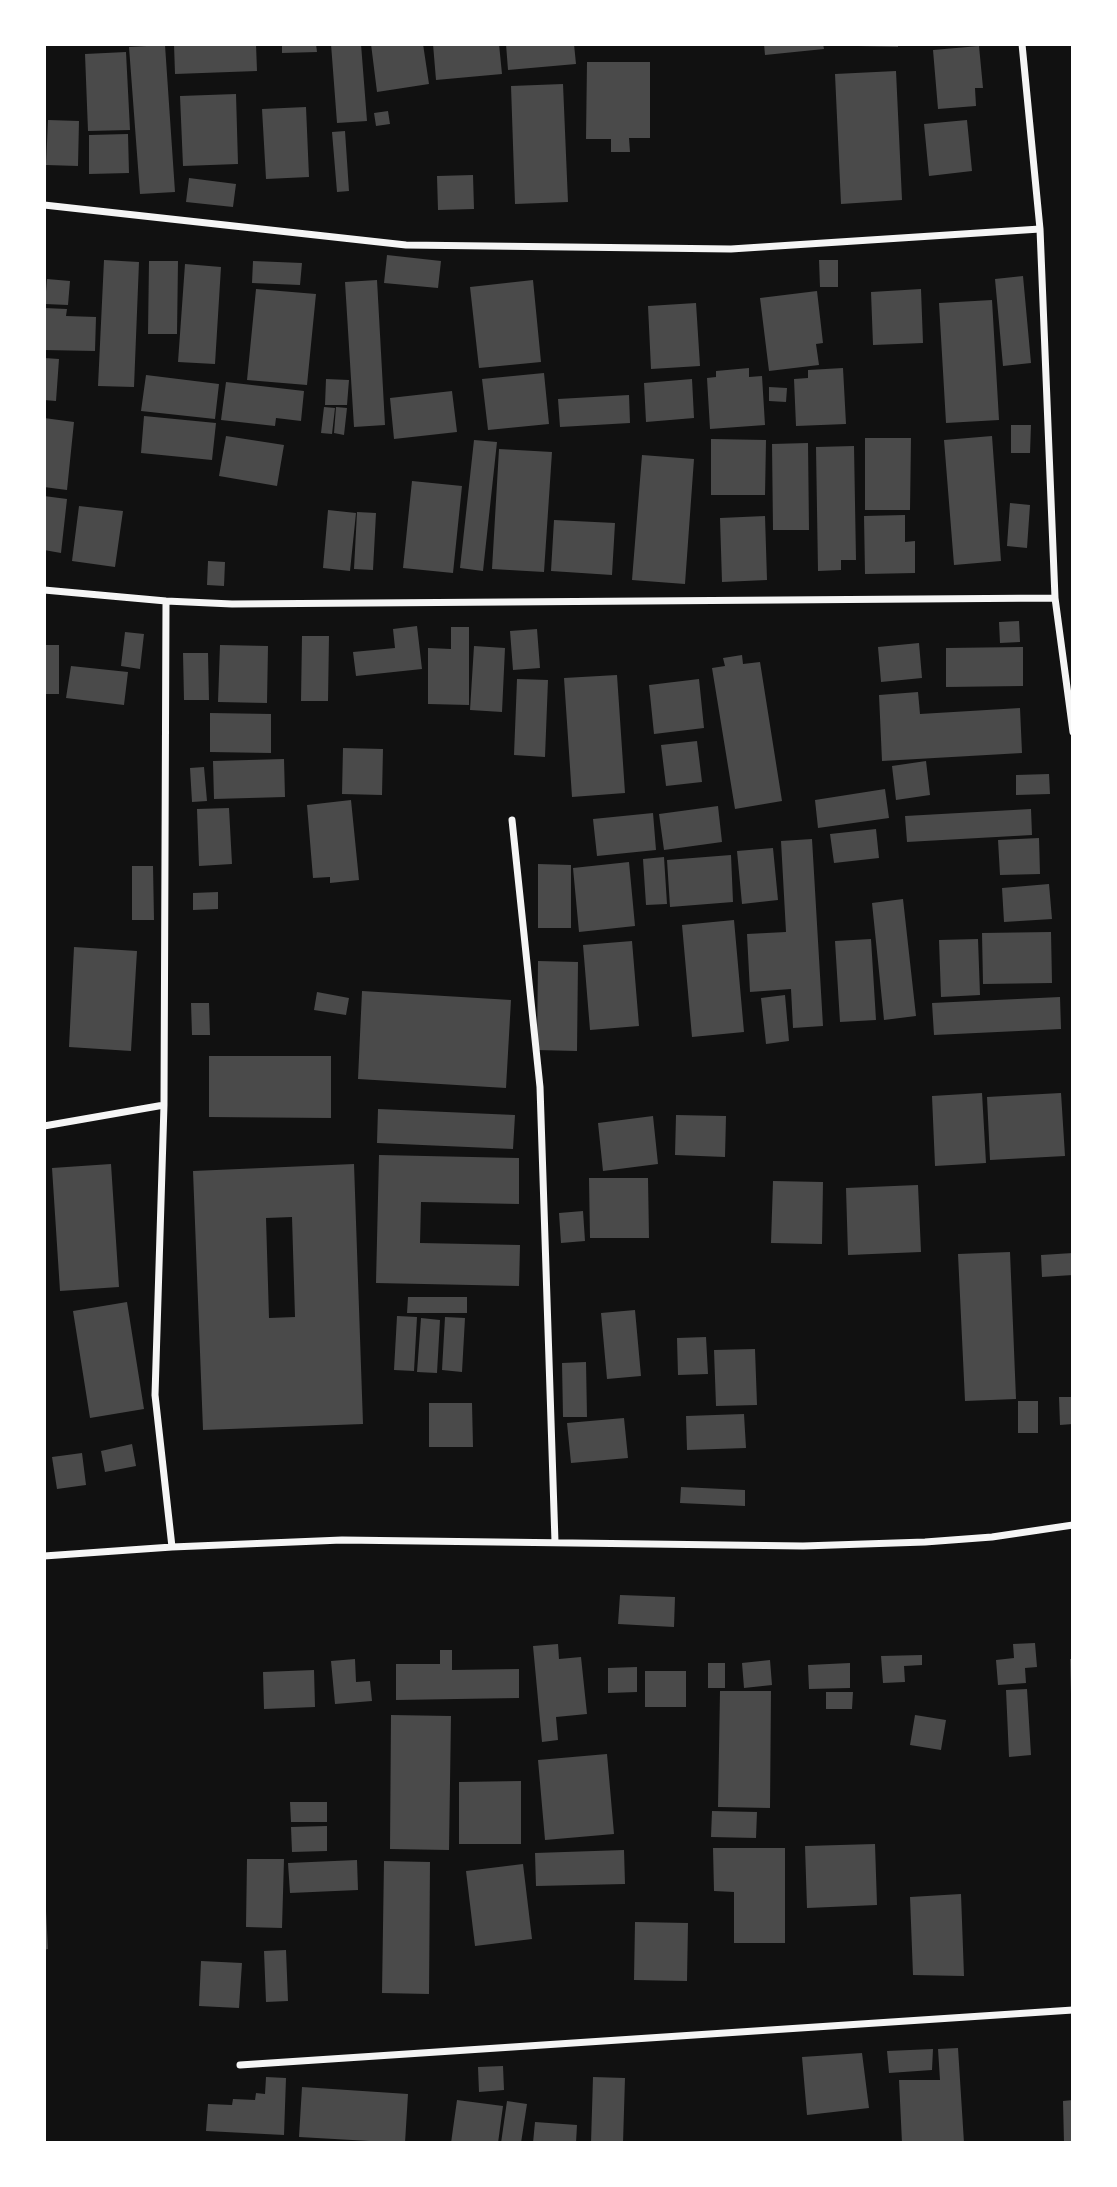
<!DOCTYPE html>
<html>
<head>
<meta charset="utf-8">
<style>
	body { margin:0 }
	#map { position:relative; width:1117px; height:2187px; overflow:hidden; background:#111; font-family:Manrope,sans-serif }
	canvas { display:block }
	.frame { position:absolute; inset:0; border:46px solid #fff; pointer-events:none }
</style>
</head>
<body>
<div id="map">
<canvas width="1117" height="2187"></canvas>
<div class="frame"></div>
</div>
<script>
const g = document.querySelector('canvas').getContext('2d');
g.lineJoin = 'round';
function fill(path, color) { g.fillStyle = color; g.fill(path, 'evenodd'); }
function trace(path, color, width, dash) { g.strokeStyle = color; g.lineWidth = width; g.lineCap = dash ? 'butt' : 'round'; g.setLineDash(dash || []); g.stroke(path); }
const building = new Path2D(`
	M174,44H256L257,71L175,74Z
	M282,44H316L317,52L282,53Z
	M331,44H361L367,121L337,123Z
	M371,44H423L429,84L377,92Z
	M433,44H499L502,74L436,80Z
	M506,44H574L576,64L508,70Z
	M764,44H823L824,49L765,55Z
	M858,44H898V47L858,46Z
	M165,45L175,192L140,194L129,47Z
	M979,46L983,88H975L976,106L938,109L933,50Z
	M126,52L130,130L88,131L85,54Z
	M587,62H650V138H629L630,152H611V139H586Z
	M896,71L902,200L841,204L835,74Z
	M563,84L568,202L515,204L511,86Z
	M236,94L238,164L183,166L180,96Z
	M306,107L309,177L266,179L262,109Z
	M388,111L390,124L376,126L374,113Z
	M48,120L79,121L78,166L46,165Z
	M967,120L972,171L929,176L924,124Z
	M345,131L349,191L337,192L332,132Z
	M128,134L129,173L89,174V135Z
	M473,175L474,209L438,210L437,176Z
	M189,178L236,184L233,207L186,202Z
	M387,255L441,261L438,288L384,283Z
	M104,260L139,262L134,387L98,386Z
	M819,260H838V287H820Z
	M149,261H178L177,334H148Z
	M253,261L302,263L300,285L252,283Z
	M185,264L221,267L215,364L178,362Z
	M1023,276L1031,363L1003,366L995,279Z
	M47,279L70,281L68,305L45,304Z
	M377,280L385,425L354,427L345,282Z
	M533,280L541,362L479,368L470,287Z
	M256,289L316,294L307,385L247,380Z
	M921,289L923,343L873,345L871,292Z
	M817,291L823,343L816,344L819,365L769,371L760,298Z
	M992,300L999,420L946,423L939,303Z
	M696,303L700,366L651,369L648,306Z
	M44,308L67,309L66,316L96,317L95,351L44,350Z
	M44,358L59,359L56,401L44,400Z
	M749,368V377L762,376L765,425L710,429L707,378L716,377V371Z
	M843,368L846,424L796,426L794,379L808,378V370Z
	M544,373L549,424L488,430L482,379Z
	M146,375L219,384L215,419L141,411Z
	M326,379L349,380L347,405H325Z
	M692,379L694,418L646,422L644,383Z
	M226,382L304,391L301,421L276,418L275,426L221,420Z
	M769,387L787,388L786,402L769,401Z
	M452,391L457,432L394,439L390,398Z
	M629,395L630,423L560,427L558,399Z
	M324,407L335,408L332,434L321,433Z
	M336,407L347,408L344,435L334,433Z
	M144,416L216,423L212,460L141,453Z
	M44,418L74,422L67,490L44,487Z
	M1011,425H1031L1030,453H1011Z
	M226,436L284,445L277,486L219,476Z
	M992,436L1001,561L954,565L944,440Z
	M865,438H911L910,510H865Z
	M711,439L766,440L765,495H711Z
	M474,440L497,442L483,571L460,568Z
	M808,443L809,530H773L772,444Z
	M854,446L856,560H841V570L818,571L816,447Z
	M499,449L552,452L544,572L492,569Z
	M642,455L694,459L685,584L632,580Z
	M412,481L462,486L453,573L403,568Z
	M44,496L67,499L61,553L44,550Z
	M1010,503L1030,505L1027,548L1007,546Z
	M79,506L123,511L115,567L72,561Z
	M328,510L356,513L350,571L323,568Z
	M357,512L376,513L373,570L354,569Z
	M905,515V542L915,541V573L865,574L864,516Z
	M765,516L767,580L722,582L720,518Z
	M554,520L615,523L612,575L551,571Z
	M208,561L225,562L224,586L207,585Z
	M1019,621L1020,642L1000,643L999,622Z
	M417,626L422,669L356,676L353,652L395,648L393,629Z
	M451,627H469V705L428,704V648L451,649Z
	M537,629L540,668L513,670L510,631Z
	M125,632L144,634L140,669L121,666Z
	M302,636H329L328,701H301Z
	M919,643L922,678L881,682L878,647Z
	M44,645H59V694H44Z
	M220,645L268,646L267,703L218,702Z
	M474,646L505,648L502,712L470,710Z
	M1023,647V686L946,687V648Z
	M183,653H208L209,700H184Z
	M742,655L743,664L760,662L782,801L735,809L712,668L725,666L723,658Z
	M71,666L128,672L124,705L66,698Z
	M617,675L625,793L572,797L564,678Z
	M517,679L548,680L545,757L514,755Z
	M699,679L704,728L654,734L649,685Z
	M918,692L920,714L1020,708L1022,753L882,761L879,695Z
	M210,713L271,714V753L210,752Z
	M697,741L702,782L666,786L661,745Z
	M343,748L383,749L382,795L342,794Z
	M284,759L285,797L214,799L213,761Z
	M926,761L930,795L896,800L892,766Z
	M204,767L207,801L192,802L190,768Z
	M1049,774L1050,794L1016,795V775Z
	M885,789L889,818L818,828L815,800Z
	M351,800L359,880L330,883V877L313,878L307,805Z
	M718,806L722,842L664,850L659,814Z
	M229,808L232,864L199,866L197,809Z
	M1031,809L1032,835L907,842L905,816Z
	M653,813L656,850L597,856L593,819Z
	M876,829L879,858L834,863L830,834Z
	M1039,838L1040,874L1000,875L998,840Z
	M812,839L823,1026L793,1028L791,989L750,992L747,934L786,932L781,841Z
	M773,848L778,900L742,904L737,851Z
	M731,855L733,902L670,907L667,860Z
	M664,857L667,904L646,905L643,859Z
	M629,862L635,926L579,932L573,868Z
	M538,864L571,865V928H538Z
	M132,866H153L154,920H132Z
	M1049,884L1052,919L1004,922L1002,888Z
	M218,892V909L193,910V893Z
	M903,899L916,1016L884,1020L872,903Z
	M734,920L744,1032L692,1037L682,925Z
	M1051,932L1052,983L983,984L982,933Z
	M871,939L876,1020L840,1022L835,941Z
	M978,939L980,995L941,997L939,940Z
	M632,941L639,1026L590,1030L583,945Z
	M74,947L137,951L131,1051L69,1047Z
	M538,961L578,962L577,1051L537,1050Z
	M362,991L511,1000L506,1088L358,1079Z
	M317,992L349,998L346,1015L314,1010Z
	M785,995L789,1041L766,1044L761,998Z
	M1060,997L1061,1029L934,1035L932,1003Z
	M191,1003H209L210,1035H192Z
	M209,1056H331V1118L209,1117Z
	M982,1093L986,1163L935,1166L932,1096Z
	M1061,1093L1065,1156L990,1160L987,1097Z
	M378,1109L515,1115L513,1149L377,1143Z
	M676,1115L726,1116L725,1157L675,1155Z
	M653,1116L658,1164L603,1171L598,1123Z
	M379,1155L519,1158V1204L421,1202L420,1243L520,1245L519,1286L376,1283Z
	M111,1164L119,1287L60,1291L52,1168Z
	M354,1164L363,1424L203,1430L193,1171ZM292,1217L295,1317L269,1318L266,1218Z
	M589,1178H648L649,1238H590Z
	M773,1181L823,1182L822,1244L771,1243Z
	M918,1185L921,1252L848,1255L846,1188Z
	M583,1211L585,1241L561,1243L559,1213Z
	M1010,1252L1016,1399L965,1401L958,1254Z
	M1073,1253V1275L1042,1277L1041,1255Z
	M408,1297H467V1313H407Z
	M127,1302L144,1409L90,1418L73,1311Z
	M635,1310L641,1376L607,1379L601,1313Z
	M397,1316L417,1317L414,1371L394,1370Z
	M445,1317L465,1318L462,1372L442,1370Z
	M421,1318L440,1320L437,1373L417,1372Z
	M706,1337L708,1374L678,1375L677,1338Z
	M755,1349L757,1405L716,1406L714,1350Z
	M586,1362L587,1417H563L562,1363Z
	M1059,1397H1073V1424L1060,1425Z
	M1018,1401H1038V1433H1018Z
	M429,1403H472L473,1447H429Z
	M744,1414L746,1448L687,1450L686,1416Z
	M624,1418L628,1458L571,1463L567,1423Z
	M132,1444L136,1466L105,1472L101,1451Z
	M82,1453L86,1485L57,1489L52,1457Z
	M681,1487L745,1490V1506L680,1503Z
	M620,1595L675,1597L674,1627L618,1624Z
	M1035,1643L1037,1667L1025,1668L1026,1683L998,1685L996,1660L1014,1658L1013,1644Z
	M558,1644L559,1659L581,1657L587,1714L556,1717L558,1740L542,1742L533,1646Z
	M440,1650H452V1670L519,1669V1698L396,1700V1664H440Z
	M922,1655V1665L904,1666L905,1682L883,1683L881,1656Z
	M355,1659L356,1682L370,1681L372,1701L335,1704L331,1661Z
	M1070,1659H1073V1694H1071Z
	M770,1660L772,1685L744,1688L742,1663Z
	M708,1663H725V1688H708Z
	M850,1663V1688L809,1689L808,1665Z
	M637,1667V1692L608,1693V1668Z
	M314,1670L315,1707L264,1709L263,1672Z
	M645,1671H686V1707H645Z
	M1027,1689L1031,1755L1009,1757L1006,1690Z
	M720,1691H771L770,1808L718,1807Z
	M826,1692H853L852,1709H826Z
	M391,1715L451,1716L449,1850L390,1849Z
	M915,1715L946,1720L941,1750L910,1745Z
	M607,1754L614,1834L545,1840L538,1760Z
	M521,1781V1844H459V1782Z
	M290,1802H327V1822H291Z
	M712,1811L757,1812L756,1838L711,1837Z
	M327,1826V1851L292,1852L291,1827Z
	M875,1844L877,1905L807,1908L805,1846Z
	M713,1848H785V1943H734V1892L714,1891Z
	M624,1850L625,1884L536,1886L535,1853Z
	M247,1859H284L282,1928L246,1927Z
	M357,1860L358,1890L290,1893L288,1863Z
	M384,1861L430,1862L429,1994L382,1993Z
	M523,1864L532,1939L475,1946L466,1871Z
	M961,1894L964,1976L913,1975L910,1897Z
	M44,1911H46L48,1949L44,1950Z
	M635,1922L688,1923L687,1981L634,1980Z
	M286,1950L288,2001L266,2002L264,1951Z
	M201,1961L242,1963L239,2008L199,2006Z
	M958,2048L964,2143H902L899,2080H940L938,2049Z
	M933,2049L932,2070L889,2073L887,2051Z
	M862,2053L869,2108L807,2115L802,2057Z
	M503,2066L504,2090L479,2092L478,2067Z
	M266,2077L286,2078L284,2135L206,2131L208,2104L232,2105L233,2099L255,2100L256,2093L265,2094Z
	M593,2077L625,2078L623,2143H591Z
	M302,2087L408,2094L405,2143L299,2137Z
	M457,2100L503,2106L498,2143H451Z
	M1073,2100V2143H1064L1063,2101Z
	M507,2101L527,2104L521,2143H501Z
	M535,2122L577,2125L576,2143H533Z`);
const minor = new Path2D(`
	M1022,44L1040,229L1055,598L1073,732
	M44,205L406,245L731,249L1040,229
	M44,590L166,601L232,604L1055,598
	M166,601L164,1105L155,1395L172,1547
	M512,820L540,1087L555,1542
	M44,1126L164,1105
	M44,1556L172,1547L342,1540L803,1546L925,1542L992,1537L1073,1525
	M240,2065L1073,2010`);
fill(building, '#4a4a4a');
trace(minor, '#f5f5f5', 7);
</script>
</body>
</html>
